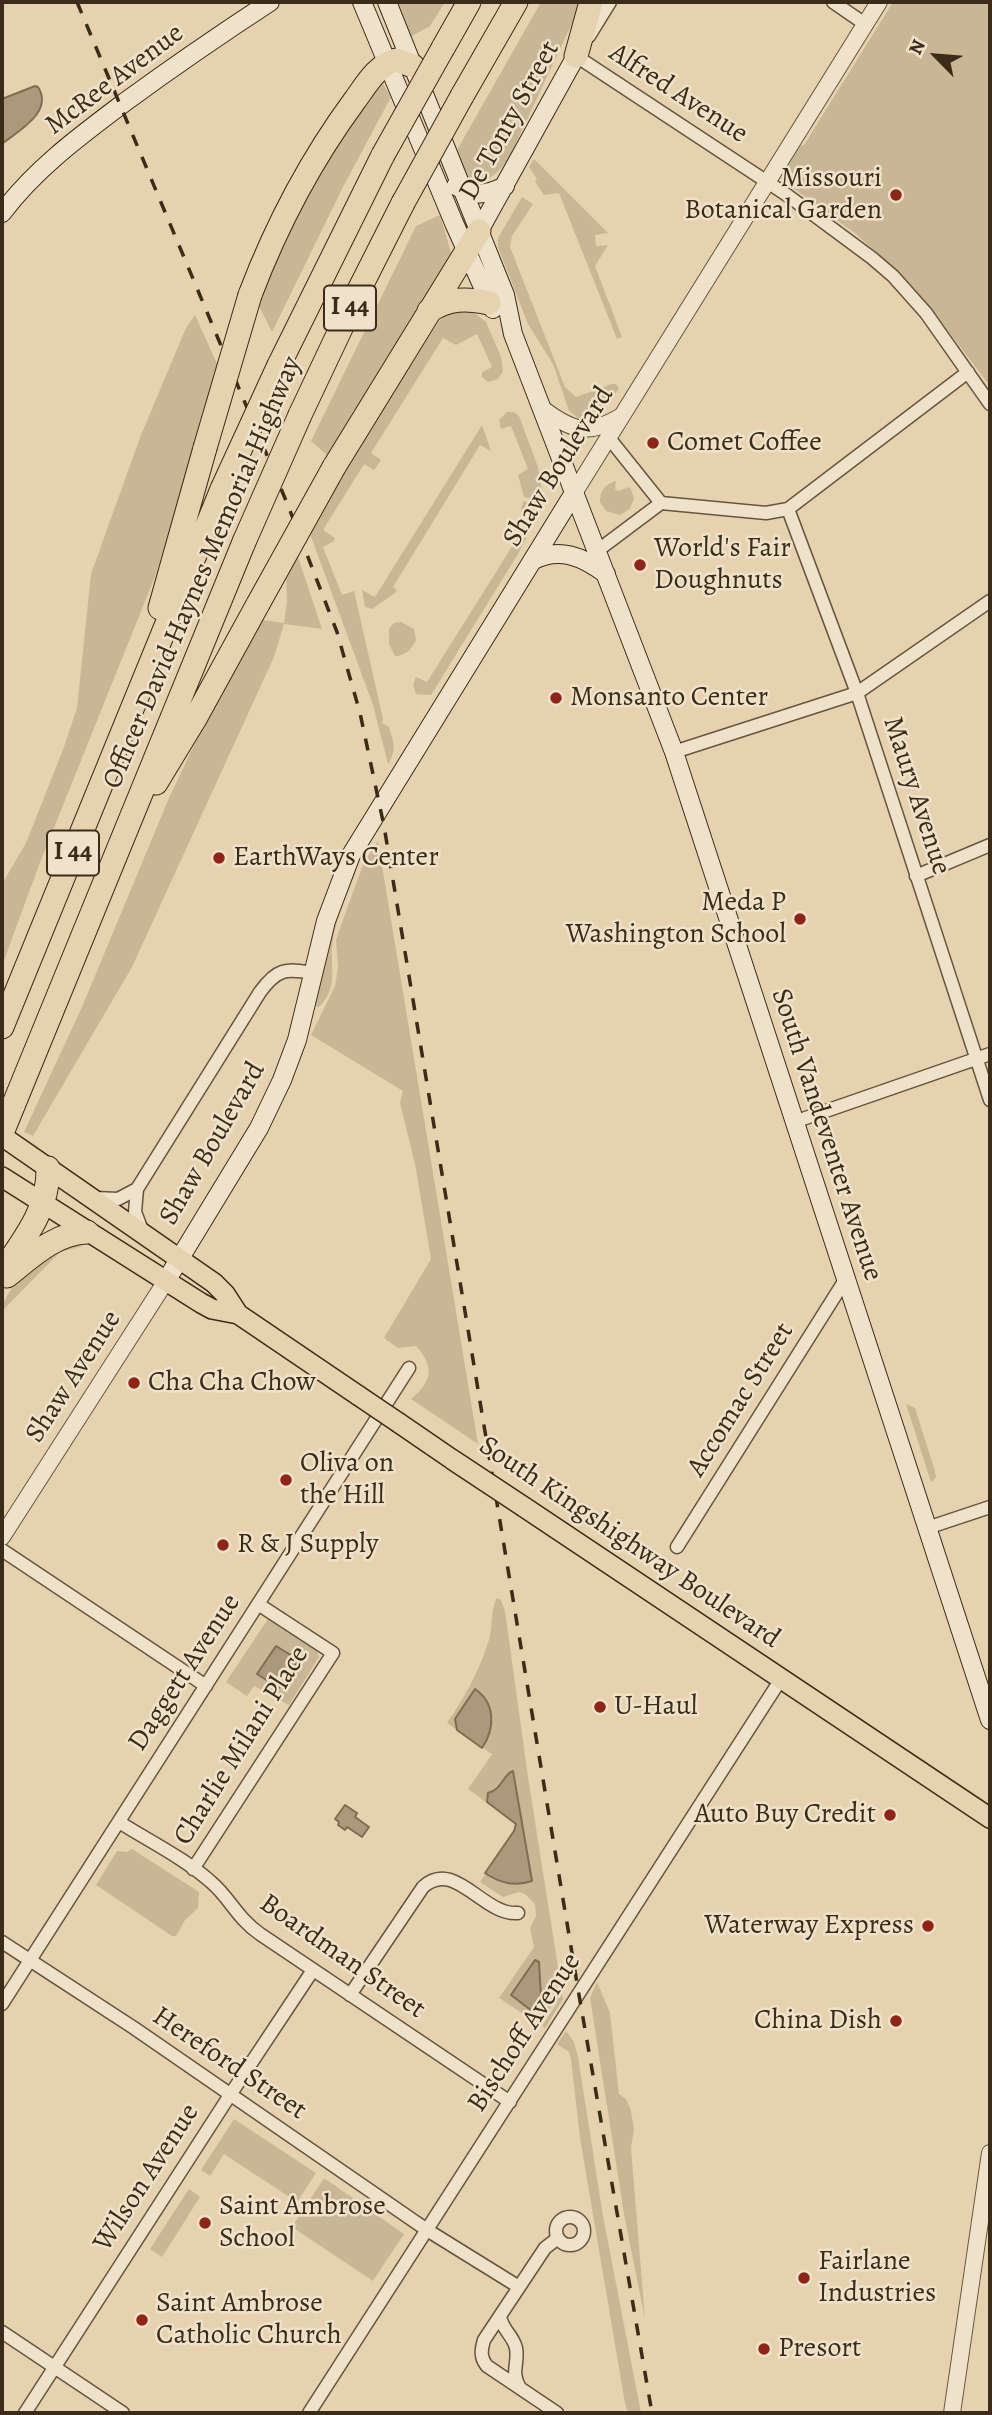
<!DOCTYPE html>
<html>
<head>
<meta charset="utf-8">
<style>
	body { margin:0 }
	#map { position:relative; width:992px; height:2415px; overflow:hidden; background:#e6d2ae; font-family:Alegreya,serif }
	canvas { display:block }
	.frame { position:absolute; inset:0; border:4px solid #3b2b19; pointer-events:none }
	.north { position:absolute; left:901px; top:21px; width:70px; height:70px; -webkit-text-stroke:5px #efe2ca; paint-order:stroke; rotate:295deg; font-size:19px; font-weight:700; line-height:28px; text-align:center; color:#3b2b19 }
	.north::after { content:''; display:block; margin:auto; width:24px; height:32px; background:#3b2b19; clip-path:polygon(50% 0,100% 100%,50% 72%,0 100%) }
</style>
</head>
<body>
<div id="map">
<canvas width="992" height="2415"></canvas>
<div class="frame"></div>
<div class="north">N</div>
</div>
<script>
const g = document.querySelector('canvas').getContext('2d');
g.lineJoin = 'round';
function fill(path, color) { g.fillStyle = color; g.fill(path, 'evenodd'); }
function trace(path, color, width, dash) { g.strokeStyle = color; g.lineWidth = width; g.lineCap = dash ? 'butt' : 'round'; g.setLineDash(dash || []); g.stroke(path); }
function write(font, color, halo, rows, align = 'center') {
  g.font = font + ' Alegreya,serif'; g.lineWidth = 5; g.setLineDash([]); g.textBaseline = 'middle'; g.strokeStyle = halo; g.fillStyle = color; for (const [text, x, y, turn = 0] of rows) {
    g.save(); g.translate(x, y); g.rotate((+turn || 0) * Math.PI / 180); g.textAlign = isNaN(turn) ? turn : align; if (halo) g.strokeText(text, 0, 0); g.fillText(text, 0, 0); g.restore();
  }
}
const green = new Path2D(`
	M396,2H445L430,26L410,37Z
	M541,2H582L509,158C499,172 489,182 471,184L457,150Z
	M893,2H990V386L929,306L897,271L856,234L781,179V174L797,147L804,145Z
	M383,84L391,97L343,187L272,332L257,302L315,173L377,87Z
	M534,159L608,233L595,235L596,246L608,245L595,266L622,337L617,339L559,193L544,195L535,182L537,179L529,167Z
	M522,197L533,204L512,236L510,247L565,387L576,397L612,384H616L619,389L596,416L589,418H578L569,411L553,364L528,324L498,247V238Z
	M440,215L452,256L388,356L329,457L311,441L416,226Z
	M461,310L476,314L486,322L501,357L503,371L498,379L488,382L482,377V372L492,367L477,334L456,345L443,338L371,453L381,460L374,470L364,464L323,530L335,538L334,541L323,547L342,595L354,591L383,719L382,723L389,727C394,743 397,750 388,764L373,705L309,531L339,477L439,321L446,315Z
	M195,315L218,366L156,574L39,865L2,966V884L26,843L64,747L77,708L91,574L141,435L186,328Z
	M507,412H514L519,416L538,467L544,502L524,497L518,475L528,469L511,426L501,429L499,420Z
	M482,425L491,451L480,445L393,587L397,590L395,593L372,609L365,607L362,590L375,597Z
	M616,481L615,489L618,491L630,487L634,498L630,509L620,515L606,511L600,502C600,491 605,484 616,481Z
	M523,501L543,506L518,554L431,695L416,694L413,685L416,677L427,682L530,518L521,511Z
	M297,554L322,629L284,624L274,657L132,967L33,1136L24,1132L82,1007L169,798L195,743L262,620L284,623L287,601L286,574Z
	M401,622L414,629L416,640C412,649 405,656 395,656L389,644V629L394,623Z
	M378,841L478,1444L411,1399C432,1382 435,1367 416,1346L398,1348L384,1338L431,1259L415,1164L400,1103L403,1091L311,1035L335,986L338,968L336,940L344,917L364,862Z
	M359,863C350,888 337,914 333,940C328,965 341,985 319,1007L314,1006C324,962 334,900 359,863Z
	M75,1244L83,1246L60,1252L2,1311C2,1296 29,1264 42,1257C52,1251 64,1248 75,1244Z
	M906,1404L915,1408L934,1468L936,1477L933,1481L931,1482Z
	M497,1598L501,1600L505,1611L528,1777L563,1999L545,2028L542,2026L557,2003L555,2001L539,2024L499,1998L534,1947L530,1928L536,1916L535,1904L525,1894L519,1892L503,1897L480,1882L514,1831L516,1824L468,1789L492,1754L447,1723C465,1697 479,1671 489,1640C493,1626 490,1611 497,1598Z
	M268,1619L317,1651L319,1657L289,1705L254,1686L247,1696L226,1682Z
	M132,1849L199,1892L198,1908L185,1920L176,1936H172L96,1885L117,1851L127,1852Z
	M597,1982L610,2013L619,2094L626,2099L631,2111L634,2129L631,2148L645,2319L624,2214L590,1998Z
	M566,2031L574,2042L578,2057L603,2216L641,2413H628L625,2403L580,2138L571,2059L569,2052L557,2044Z
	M234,2119L316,2173L297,2202L224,2154L210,2176L201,2170Z
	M324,2178L404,2234L373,2281L292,2227Z
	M189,2189L200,2197L162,2257L150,2249Z`);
const water = new Path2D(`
	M35,86L38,87C54,112 18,131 2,144V99Z
	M276,1646L299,1660L279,1688L257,1674Z
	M475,1689C496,1703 495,1729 482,1748L457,1730L455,1719Z
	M513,1771L532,1881C514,1887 500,1883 485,1873L514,1831L516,1824L487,1802L488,1793C503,1789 502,1775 513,1771Z
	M345,1805L357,1813L355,1817L369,1827L362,1837L347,1827L345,1830L338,1825L339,1822L335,1819Z
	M535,1960L539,1962L541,1996L536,2010L532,2011L511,1995Z`);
const minor = new Path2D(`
	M833,2L865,24
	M589,36L610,2
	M579,51L576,56L787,195L872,258L893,276L926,313L990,404
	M609,438L661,503L766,513L788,509L968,372
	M788,509L857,693L990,1100
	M597,551L661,503
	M674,752L857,693L990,601
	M916,876L990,845
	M794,1122L990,1054
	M137,1189L135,1212L143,1233
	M95,1198L118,1199L137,1189L260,992C277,969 285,968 313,973
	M927,1528L990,1507
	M677,1547L845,1280
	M2,1550L206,1686
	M119,1822C149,1841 184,1858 211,1882C230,1898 236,1917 260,1934L510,2102
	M193,1869L333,1653L258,1604
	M2,1942L134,2028L427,2230L519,2287
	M350,1995L423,1887C455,1858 483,1916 518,1913
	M2,2004L409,1368
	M556 2231a14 14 0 1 1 28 0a14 14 0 1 1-28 0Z
	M500,2316C502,2330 513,2335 516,2348C519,2364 510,2371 520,2388
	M2,2332L123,2413
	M25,2413L230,2095L313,1970
	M309,2413L781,1679
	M557,2413L487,2366C480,2358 481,2350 484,2340L545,2248L558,2238`);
const tertiary = new Path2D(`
	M543,409C572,431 588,436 620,417
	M574,493L879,2
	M2,1537L166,1281
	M952,2413L990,2153`);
const secondary = new Path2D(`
	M362,2L454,223L493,309
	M387,2L505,295L513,334L674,752L990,1720
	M456,186C473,197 487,195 505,186
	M2,213C36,168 80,136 125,102C173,67 221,34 270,2
	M479,231L576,56
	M532,561C559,546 583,557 606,574
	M166,1281L259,1128L282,1080L297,1040L326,921L351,855L574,493`);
const primary = new Path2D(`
	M2,1136L214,1283L225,1294L238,1314
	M2,1177L201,1303L212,1309L238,1314L359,1396
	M399,1423L453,1460
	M524,1507L990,1818`);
const motorway = new Path2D(`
	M443,48L469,2
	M576,56L591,2
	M462,96L516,2
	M250,295C277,224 310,161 355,100C366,85 377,65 396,60L413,66
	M429,311C449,298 466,298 489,303
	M279,365L383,155
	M300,415L359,290L403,203
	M334,467L479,231
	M160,608L205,448
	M156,783L196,717L258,604
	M2,1027L222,489
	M2,1133L244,542
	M2,1272C24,1239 49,1209 48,1168
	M7,1276C31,1257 55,1233 87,1232`);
const rail = new Path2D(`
	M77,2L287,503L337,632L360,713L384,826L579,1995L652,2413`);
const primaryBridge = new Path2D(`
	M359,1396L399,1423
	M453,1460L524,1507`);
const motorwayBridge = new Path2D(`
	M383,155L443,48
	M403,203L462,96
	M205,448L250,295
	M222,489L279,365
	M244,542L300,415
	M258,604L334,467`);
const markers = [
	[896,195,7,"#8f2418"],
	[653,443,7,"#8f2418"],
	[640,565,7,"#8f2418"],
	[556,698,7,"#8f2418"],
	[219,858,7,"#8f2418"],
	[800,919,7,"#8f2418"],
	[134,1383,7,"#8f2418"],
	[286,1480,7,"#8f2418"],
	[223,1545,7,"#8f2418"],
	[600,1707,7,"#8f2418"],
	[890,1815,7,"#8f2418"],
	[928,1926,7,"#8f2418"],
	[896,2021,7,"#8f2418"],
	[205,2223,7,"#8f2418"],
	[804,2278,7,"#8f2418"],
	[142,2320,7,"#8f2418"],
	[764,2349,7,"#8f2418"]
];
const shields = [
	[350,308,52],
	[73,853,52]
];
const shieldNames = [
	["I 44",350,308],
	["I 44",73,853]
];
const streetNames = [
	["McRee Avenue",115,80,-37],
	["Alfred Avenue",678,94,33],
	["De Tonty Street",510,121,-61],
	["Shaw Boulevard",559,467,-58],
	["Officer David Haynes Memorial Highway",203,573,-67],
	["Maury Avenue",916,796,72],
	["South Vandeventer Avenue",826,1135,72],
	["Shaw Boulevard",213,1144,-60],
	["Shaw Avenue",74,1377,-57],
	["Accomac Street",741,1400,-58],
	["South Kingshighway Boulevard",629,1543,34],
	["Daggett Avenue",185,1673,-57],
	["Charlie Milani Place",242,1746,-58],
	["Boardman Street",342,1957,35],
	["Bischoff Avenue",525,2033,-57],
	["Hereford Street",229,2064,34],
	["Wilson Avenue",147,2178,-57]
];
const poiNames = [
	["Missouri",882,179,"right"],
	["Botanical Garden",882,211,"right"],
	["Comet Coffee",667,443],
	["World's Fair",654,549],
	["Doughnuts",654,581],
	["Monsanto Center",570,698],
	["EarthWays Center",233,858],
	["Meda P",786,903,"right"],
	["Washington School",786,935,"right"],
	["Cha Cha Chow",148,1383],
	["Oliva on",300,1464],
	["the Hill",300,1496],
	["R & J Supply",237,1545],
	["U-Haul",614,1707],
	["Auto Buy Credit",876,1815,"right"],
	["Waterway Express",914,1926,"right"],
	["China Dish",882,2021,"right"],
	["Saint Ambrose",219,2207],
	["School",219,2239],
	["Fairlane",818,2262],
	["Industries",818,2294],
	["Saint Ambrose",156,2304],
	["Catholic Church",156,2336],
	["Presort",778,2349]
];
fill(green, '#c9b695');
fill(water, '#ac997b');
trace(water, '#7f6d54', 2);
trace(minor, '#66553e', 15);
trace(tertiary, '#66553e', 18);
trace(secondary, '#3b2b19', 20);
trace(primary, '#3b2b19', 22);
trace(motorway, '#3b2b19', 25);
trace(minor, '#efe2ca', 12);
trace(tertiary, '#efe2ca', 16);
trace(secondary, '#efe2ca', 18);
trace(primary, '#e6d2ae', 19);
trace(motorway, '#e6d2ae', 23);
trace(rail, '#3b2b19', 3.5, [12, 12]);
trace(primaryBridge, '#3b2b19', 22, []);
trace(motorwayBridge, '#3b2b19', 25, []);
trace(primaryBridge, '#e6d2ae', 19);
trace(motorwayBridge, '#e6d2ae', 23);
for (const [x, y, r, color] of markers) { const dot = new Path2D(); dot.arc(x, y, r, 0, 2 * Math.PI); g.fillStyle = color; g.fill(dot); trace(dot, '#efe2ca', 2.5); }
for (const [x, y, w] of shields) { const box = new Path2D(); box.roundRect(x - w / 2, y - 22.5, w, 45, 5); g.fillStyle = '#efe2ca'; g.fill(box); trace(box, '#3b2b19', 2); }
write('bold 26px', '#3b2b19', null, shieldNames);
write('28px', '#3b2b19', '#efe2ca', streetNames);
write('28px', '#3b2b19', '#efe2ca', poiNames, 'left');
</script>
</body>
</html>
